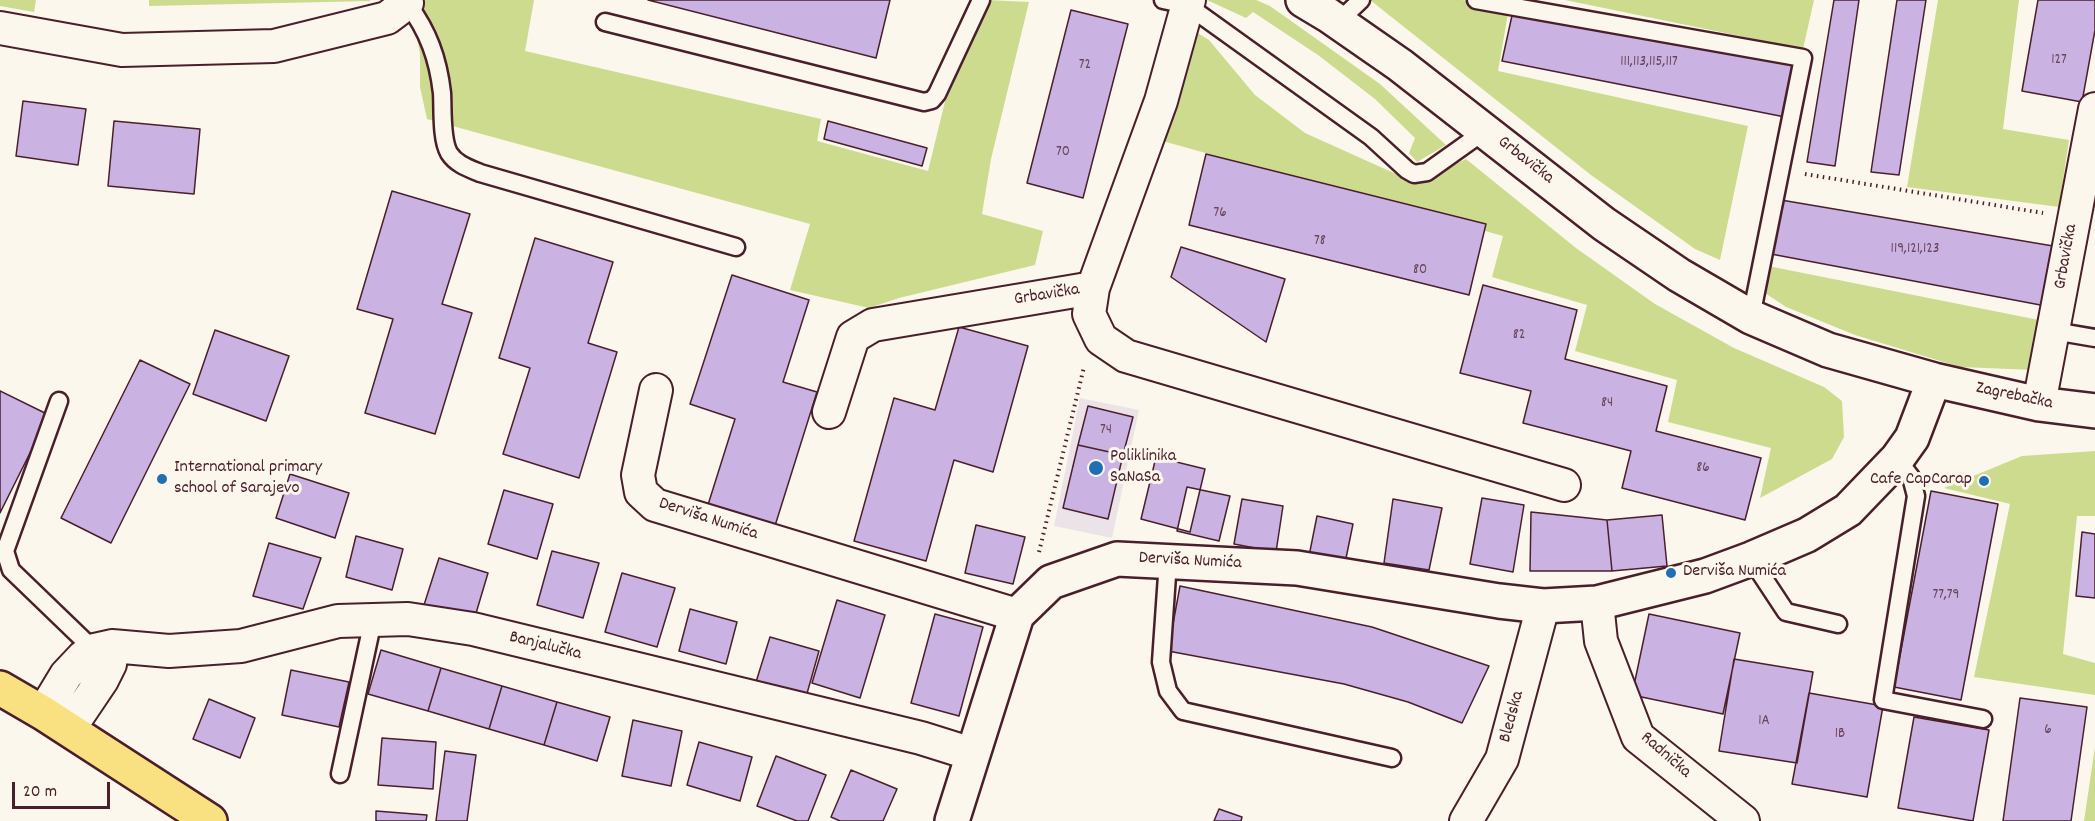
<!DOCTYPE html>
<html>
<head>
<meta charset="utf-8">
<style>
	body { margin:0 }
	#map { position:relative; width:2095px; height:821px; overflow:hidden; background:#fbf7ec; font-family:Dekko,sans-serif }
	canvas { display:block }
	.scale { position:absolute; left:12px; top:782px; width:98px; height:27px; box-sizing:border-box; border:3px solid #4a1f2b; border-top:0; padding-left:8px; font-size:18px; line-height:21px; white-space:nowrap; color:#4a1f2b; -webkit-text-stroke:4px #fbf7ec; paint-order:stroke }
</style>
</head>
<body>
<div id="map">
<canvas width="2095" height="821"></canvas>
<div class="scale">20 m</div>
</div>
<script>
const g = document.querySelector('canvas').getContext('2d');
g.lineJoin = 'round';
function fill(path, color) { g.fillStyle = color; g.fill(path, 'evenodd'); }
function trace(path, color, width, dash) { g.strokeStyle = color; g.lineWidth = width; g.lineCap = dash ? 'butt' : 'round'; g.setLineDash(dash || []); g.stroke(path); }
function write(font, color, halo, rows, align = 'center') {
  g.font = font + ' Dekko,sans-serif'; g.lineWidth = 6; g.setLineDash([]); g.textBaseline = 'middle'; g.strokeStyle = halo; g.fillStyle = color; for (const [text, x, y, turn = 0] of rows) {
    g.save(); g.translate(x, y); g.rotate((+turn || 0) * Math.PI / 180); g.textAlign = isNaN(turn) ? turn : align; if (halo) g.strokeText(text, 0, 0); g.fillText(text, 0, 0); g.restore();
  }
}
const built = new Path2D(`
	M1080,398L1139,410L1112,538L1054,526Z`);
const green = new Path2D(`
	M0,0H36L34,12L0,6Z
	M149,0H370V1L149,6Z
	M410,0H534L525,51L821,119L817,141L928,171L964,24L986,0L1029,2L991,159L982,214L1043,231L1035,265L899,298L869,308L790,290L810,224L427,119L420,87V54Z
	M1207,0H1256L1270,6L1380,84L1446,145L1417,162L1409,153L1415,138L1375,99L1318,55L1253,12L1246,18Z
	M1370,0H1462L1509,8L1498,71L1748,126L1720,260L1695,249L1591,175Z
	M1565,0H1814L1803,49Z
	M1938,0H2019L2003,129L2069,140L2059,207L1907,187Z
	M1188,27L1209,40L1255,95L1305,133L1416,183L1466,159L1576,248L1655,304L1734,348L1824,387L1842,401L1844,437L1832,459L1760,498L1771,448L1668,422L1677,380L1575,351L1587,305L1492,277L1503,236L1159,140Z
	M1758,264L2039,320L2034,370L1960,367L1855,335L1786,307L1762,291Z
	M2095,451V516H2077L2063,654L2095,663V695L1974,677L2010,504L1944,488L2022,456Z
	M2095,747V821H2084Z`);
const building = new Path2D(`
	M648,0H890L876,58Z
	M1834,0H1859L1835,166L1807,162Z
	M1897,0H1926L1899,175L1871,172Z
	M2038,0H2095V30L2082,102L2022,91Z
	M1071,10L1128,24L1083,198L1027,183Z
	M1513,11L1795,65L1785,117L1502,61Z
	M23,101L86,109L78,165L16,156Z
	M114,121L200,129L194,194L108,186Z
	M828,121L927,148L922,166L824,139Z
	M1206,154L1486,224L1469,295L1189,225Z
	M392,191L470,214L442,304L472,313L435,434L365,413L393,319L357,309Z
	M1781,200L2059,247L2051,307L1771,254Z
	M535,238L613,262L588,343L617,352L579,478L503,454L530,368L499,358Z
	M1181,247L1285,279L1266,342L1171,277Z
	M732,275L809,300L783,382L817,392L774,529L707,508L735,419L690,404Z
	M1483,285L1577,310L1565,359L1667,386L1656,431L1761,458L1745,520L1622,488L1631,451L1523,423L1531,391L1460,373Z
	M959,327L1028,346L993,472L954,460L926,561L854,541L894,398L935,410Z
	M215,330L289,356L266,421L193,394Z
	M140,360L190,384L111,543L61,518Z
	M0,391L49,415L0,513Z
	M1088,406L1133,417L1123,455L1078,445Z
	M1078,445L1123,455L1108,519L1063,508Z
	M1156,457L1205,469L1190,532L1141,519Z
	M290,474L349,493L335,538L276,518Z
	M1187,487L1230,496L1219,541L1177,531Z
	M504,490L553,504L537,559L488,544Z
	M1931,491L1998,504L1961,700L1894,687Z
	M1482,498L1524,505L1513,572L1470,564Z
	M1242,499L1283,506L1276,552L1234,544Z
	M1393,499L1442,508L1429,570L1384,563Z
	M1531,512L1607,520L1612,571H1530Z
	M1662,515L1667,566L1612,571L1607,520Z
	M1317,516L1353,524L1344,568L1308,561Z
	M976,525L1025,537L1013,584L965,573Z
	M2082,532L2095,534V598L2076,596Z
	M356,536L403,549L392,590L346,577Z
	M269,543L321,558L303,609L253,596Z
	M552,551L599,563L583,618L537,605Z
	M439,558L488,573L474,620L424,605Z
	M622,573L675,588L657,647L605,632Z
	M1180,586L1372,627L1489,666L1462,723L1408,702L1344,684L1168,651Z
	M837,600L885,615L860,698L812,683Z
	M690,609L737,622L726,664L679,651Z
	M935,614L983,627L959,716L911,703Z
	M1649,614L1740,633L1723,714L1632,695Z
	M770,637L819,651L806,697L756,682Z
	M381,650L441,668L428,711L368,694Z
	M1734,659L1813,672L1797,763L1719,751Z
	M441,668L502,686L489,729L428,711Z
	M291,670L349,682L339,727L282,715Z
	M502,686L557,702L544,745L489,729Z
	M1809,693L1883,706L1867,797L1792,784Z
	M2020,698L2087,707L2071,821H2003Z
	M209,699L255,718L240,758L193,739Z
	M557,702L610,717L597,761L544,745Z
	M1914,717L1989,730L1973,821L1898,808Z
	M633,720L682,731L671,786L622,776Z
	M382,738L436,742L433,789L378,785Z
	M699,742L752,757L740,801L687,785Z
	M445,751L476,755L467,821H436Z
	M776,756L826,775L808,821H797L757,806Z
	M851,770L897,789L883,821H840L831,817Z
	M1219,809L1242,817L1241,821H1214Z
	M376,811L427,815L426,821H376Z`);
const path = new Path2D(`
	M1805,174L2043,213
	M1039,552L1084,367`);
const lane = new Path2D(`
	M1163,0L1187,5L1371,137L1407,170L1414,174L1427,172L1486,130
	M1476,0L1803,58L1751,317
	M407,3C428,31 438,58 442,93C443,109 441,139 449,153C456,164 468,168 480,173L736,247
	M605,22L924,102L932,100L937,94L981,0
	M1338,22L1361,0
	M2054,331L2095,338
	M59,401L5,551L11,570L94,650
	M1897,459L1911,477L1916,496L1883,700L1983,719
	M1751,559L1786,612L1838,624
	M1168,561L1161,662L1168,691L1183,711L1392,758
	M340,774L373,620`);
const street = new Path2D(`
	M0,28L122,50L274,46L387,18L407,3L406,0
	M1093,288L1089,314L1101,339L1126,356L1564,485
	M656,390L638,475L641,492L655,505L1017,615
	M2039,404L2095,109
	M829,412L853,337L873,325L1093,288L1161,101L1189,0
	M1597,603L1601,641L1638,737L1743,821
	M43,713L66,675L83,657L94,650L112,646L169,651L241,646L338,621L408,619L473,629L921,738L972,754
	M69,729L102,680L110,664L112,646
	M1466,821L1502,759L1543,606`);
const secondary = new Path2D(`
	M1303,0L1328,15L1400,65L1604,224L1679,275L1751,317L1828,350L1934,380L2039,404L2095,411
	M952,821L1017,615L1051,582L1117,559L1297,568L1499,601L1543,606L1597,603L1705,576L1751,559L1807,535L1848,510L1897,459L1912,438L1934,380`);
const primary = new Path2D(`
	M0,688L43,713L210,821`);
const markers = [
	[1096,468,8,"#1f6fb2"],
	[162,479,6,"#1f6fb2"],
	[1984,481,6,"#1f6fb2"],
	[1671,573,6,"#1f6fb2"]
];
const numberNames = [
	["127",2059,61],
	["111,113,115,117",1649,63],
	["72",1085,66],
	["70",1063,153],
	["76",1220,214],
	["78",1320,242],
	["119,121,123",1915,250],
	["80",1420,271],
	["82",1519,336],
	["84",1607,404],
	["74",1106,431],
	["86",1703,469],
	["77,79",1946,596],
	["1A",1764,722],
	["6",2048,731],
	["1B",1840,735]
];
const streetNames = [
	["Grbavička",1525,161,38],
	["Grbavička",2067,257,-80],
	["Grbavička",1047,296,-9],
	["Zagrebačka",2014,397,12],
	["Derviša Numića",708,520,18],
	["Derviša Numića",1190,562,3],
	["Banjalučka",545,647,14],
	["Bledska",1513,717,-75],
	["Radnička",1665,756,41]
];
const poiNames = [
	["Poliklinika",1110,458],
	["SaNaSa",1110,479],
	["International primary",174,469],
	["school of Sarajevo",174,490],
	["Cafe CapCarap",1972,481,"right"],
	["Derviša Numića",1683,573]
];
fill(built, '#ece3e9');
fill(green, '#cddb8e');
fill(building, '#cab3e2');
trace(building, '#4a1f2b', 1.5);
trace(lane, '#4a1f2b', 21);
trace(street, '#4a1f2b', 36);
trace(secondary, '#4a1f2b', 38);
trace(primary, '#4a1f2b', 38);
trace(path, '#4a1f2b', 4, [1.5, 4.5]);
trace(lane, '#fbf7ec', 16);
trace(street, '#fbf7ec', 32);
trace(secondary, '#fbf7ec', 33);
trace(primary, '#f9e181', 33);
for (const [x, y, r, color] of markers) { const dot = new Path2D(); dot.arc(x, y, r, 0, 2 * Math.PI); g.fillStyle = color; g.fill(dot); trace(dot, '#fbf7ec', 2); }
write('15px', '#6a4459', null, numberNames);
write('18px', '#4a1f2b', '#fbf7ec', streetNames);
write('18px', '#4a1f2b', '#fbf7ec', poiNames, 'left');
</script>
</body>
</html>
